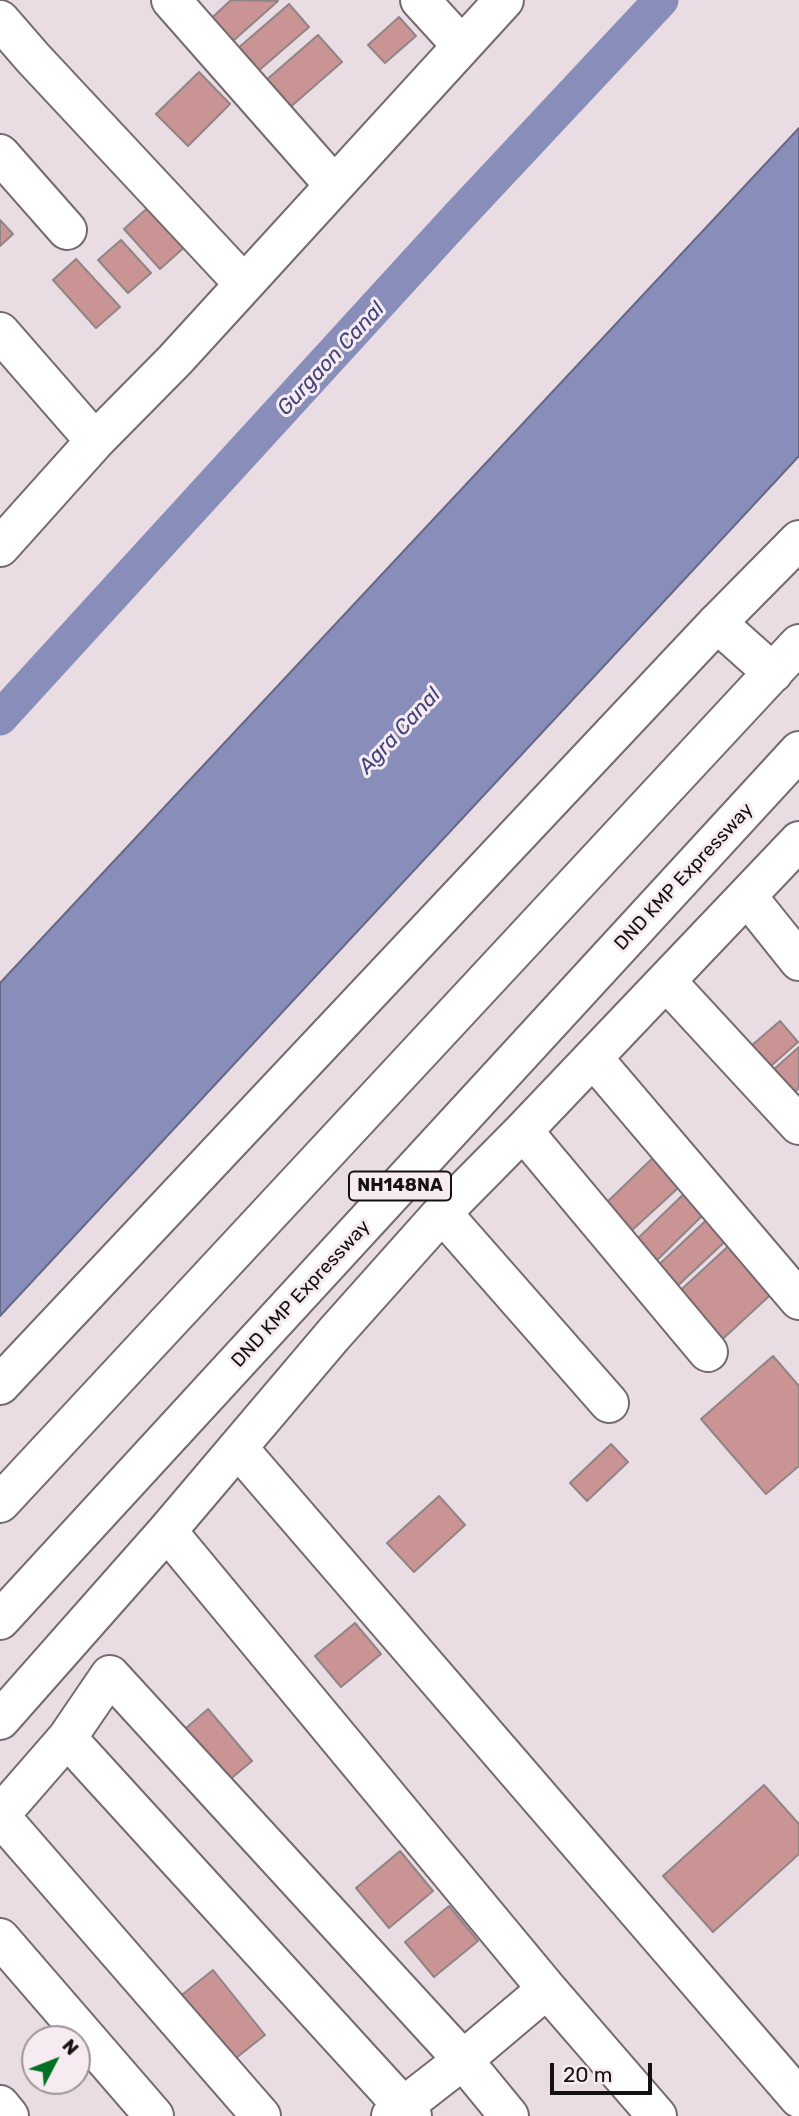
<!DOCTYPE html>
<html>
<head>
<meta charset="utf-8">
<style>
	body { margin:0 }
	#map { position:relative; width:799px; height:2116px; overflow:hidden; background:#e9dde3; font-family:Rubik,sans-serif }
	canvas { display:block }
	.north { position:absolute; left:21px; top:2025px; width:70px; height:70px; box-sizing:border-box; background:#f6ebf1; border:2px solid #9c9498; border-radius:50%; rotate:48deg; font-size:19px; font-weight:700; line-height:28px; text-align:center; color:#151113 }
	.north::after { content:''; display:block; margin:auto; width:24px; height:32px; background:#007124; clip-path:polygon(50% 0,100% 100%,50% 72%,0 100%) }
	.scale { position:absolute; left:550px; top:2063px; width:102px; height:32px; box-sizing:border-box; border:4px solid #151113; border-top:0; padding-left:9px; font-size:21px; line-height:24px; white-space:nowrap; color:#151113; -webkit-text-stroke:5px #f6ebf1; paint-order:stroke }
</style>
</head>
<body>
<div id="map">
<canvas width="799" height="2116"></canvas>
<div class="north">N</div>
<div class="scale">20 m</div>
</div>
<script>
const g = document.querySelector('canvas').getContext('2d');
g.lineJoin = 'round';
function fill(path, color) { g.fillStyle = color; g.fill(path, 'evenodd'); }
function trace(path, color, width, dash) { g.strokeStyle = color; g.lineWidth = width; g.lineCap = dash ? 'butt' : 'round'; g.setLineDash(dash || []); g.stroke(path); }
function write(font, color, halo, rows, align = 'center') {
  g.font = font + ' Rubik,sans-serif'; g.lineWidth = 6; g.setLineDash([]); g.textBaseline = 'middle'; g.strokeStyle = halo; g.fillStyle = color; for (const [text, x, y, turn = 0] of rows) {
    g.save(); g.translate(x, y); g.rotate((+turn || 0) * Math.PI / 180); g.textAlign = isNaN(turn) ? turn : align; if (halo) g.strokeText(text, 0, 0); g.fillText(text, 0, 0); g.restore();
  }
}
const water = new Path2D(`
	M799,128V456L0,1316V983Z`);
const canal = new Path2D(`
	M0,718L457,218L661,0`);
const building = new Path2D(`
	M231,0L278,1L224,49L203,26Z
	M289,4L309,27L249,79L229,56Z
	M399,17L416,36L385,63L368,45Z
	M318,35L342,62L280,116L256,89Z
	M199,72L230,104L188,146L156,114Z
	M152,204L188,244L160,269L124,229Z
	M0,220L13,234L0,246Z
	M121,240L151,273L128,293L98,260Z
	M76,259L120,307L96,328L53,280Z
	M780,1021L798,1042L763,1073L744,1052Z
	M799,1047V1088L783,1103L763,1079Z
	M662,1149L689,1178L629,1233L603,1206Z
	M690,1188L710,1208L651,1266L631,1245Z
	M714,1213L733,1234L671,1292L652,1271Z
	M735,1240L779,1287L714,1347L670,1300Z
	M773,1356L799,1386V1466L766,1494L701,1419Z
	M611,1444L628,1462L587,1501L570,1483Z
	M439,1496L465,1525L414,1572L387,1543Z
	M355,1623L381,1654L341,1687L315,1656Z
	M208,1709L252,1761L228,1781L185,1729Z
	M764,1785L799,1824V1854L713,1932L663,1876Z
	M400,1851L433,1891L389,1928L356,1888Z
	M449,1906L478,1941L434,1977L405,1942Z
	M213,1970L265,2035L231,2062L178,1998Z`);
const minor = new Path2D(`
	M171,0L334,185
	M420,0L462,46
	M0,20L33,58L244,284
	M0,154L67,230
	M0,332L95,441
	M0,547L95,441L175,360L504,0
	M747,896L799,961
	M666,981L799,1125
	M593,1058L799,1300
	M523,1131L708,1352
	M442,1213L609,1403
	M0,1385L717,623L799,540
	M238,1448L799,2098
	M167,1531L547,1989L657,2116
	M0,1720L167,1531L334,1334L442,1213L523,1131L799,841
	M67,1738L412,2116
	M0,1815L67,1738L110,1675L463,2060L509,2116
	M0,1816L261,2116
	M0,1938L154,2116
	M0,2105L9,2116
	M391,2116L463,2060L547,1989`);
const highway = new Path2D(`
	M717,623L773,673
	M0,1503L799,644
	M0,1620L799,751`);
const shields = [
	[400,1186,102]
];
const shieldNames = [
	["NH148NA",400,1186]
];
const streetNames = [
	["DND KMP Expressway",684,877,-47],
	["DND KMP Expressway",301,1294,-47]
];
const waterNames = [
	["Gurgaon Canal",331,359,-47],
	["Agra Canal",400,731,-47]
];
fill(water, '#898db9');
trace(water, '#666887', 2);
trace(canal, '#898db9', 35);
fill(building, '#ca9495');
trace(building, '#908484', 2);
trace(minor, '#736a6f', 42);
trace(highway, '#736a6f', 42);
trace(minor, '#fff', 38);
trace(highway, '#fff', 38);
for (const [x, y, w] of shields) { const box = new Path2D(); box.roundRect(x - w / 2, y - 14.5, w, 29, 5); g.fillStyle = '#f6ebf1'; g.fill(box); trace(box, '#151113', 2); }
write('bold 18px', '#151113', null, shieldNames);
write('19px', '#151113', '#f6ebf1', streetNames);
write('italic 21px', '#42437d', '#f6ebf1', waterNames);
</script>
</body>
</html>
